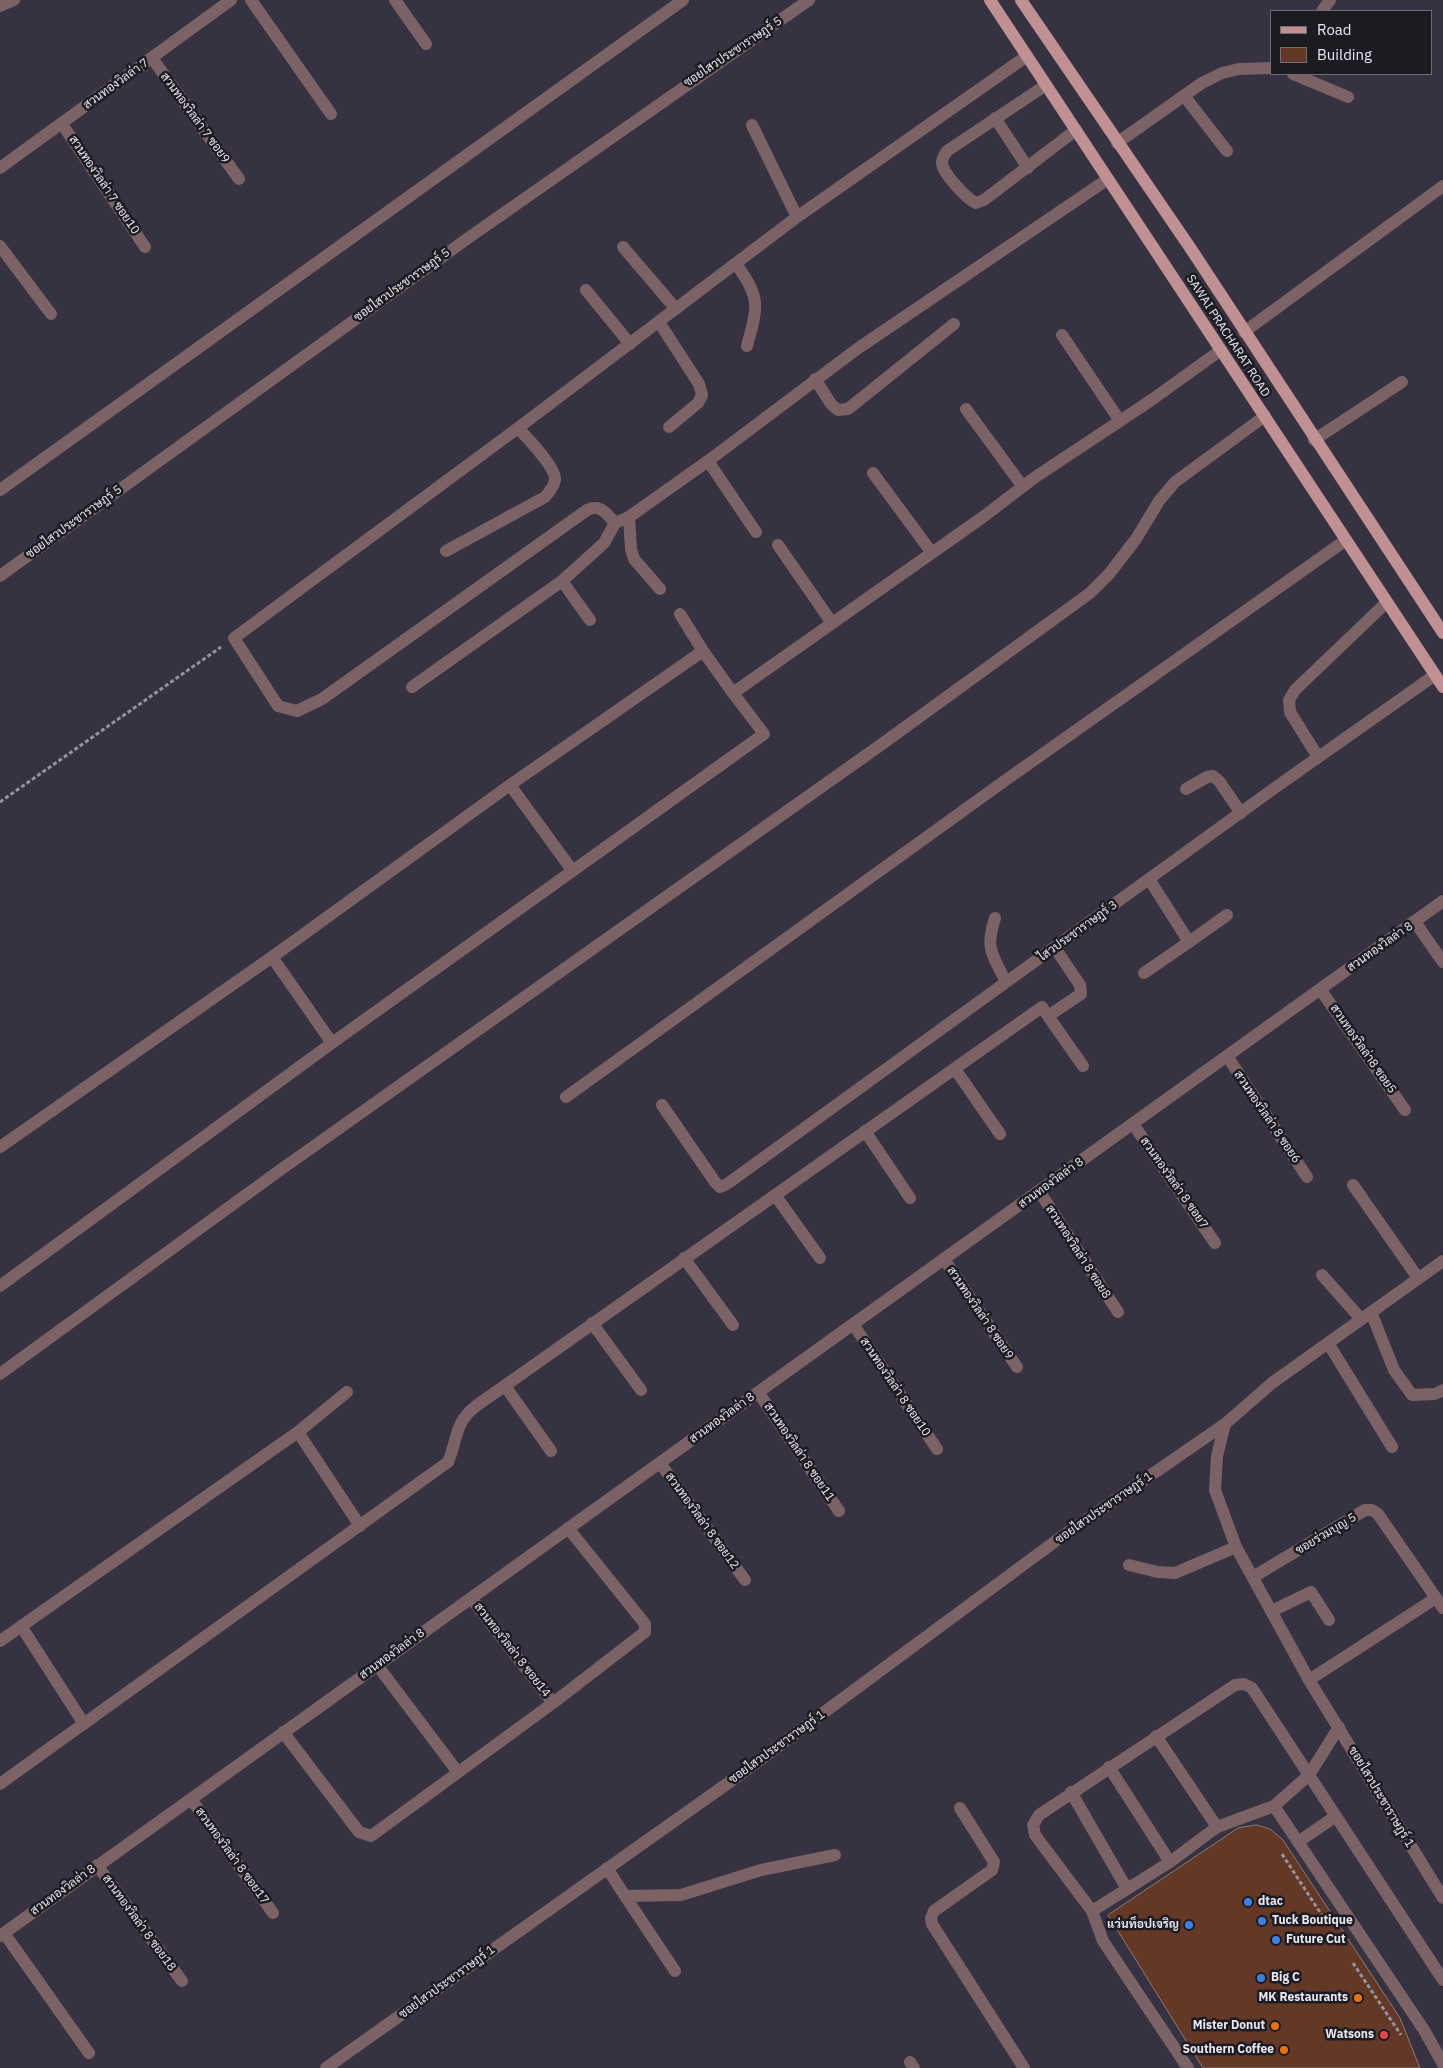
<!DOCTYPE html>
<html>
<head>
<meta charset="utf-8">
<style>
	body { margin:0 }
	#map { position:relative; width:1443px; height:2068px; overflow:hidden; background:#363241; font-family:"IBM Plex Sans",sans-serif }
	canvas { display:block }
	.legend { position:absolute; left:1270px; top:10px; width:162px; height:65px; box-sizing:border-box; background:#1d1b22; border:1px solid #6f6c74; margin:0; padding:6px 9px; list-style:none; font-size:15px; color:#e9e6f0 }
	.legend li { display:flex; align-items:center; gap:10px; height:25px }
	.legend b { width:25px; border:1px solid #6f6c74 }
</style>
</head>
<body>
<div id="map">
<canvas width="1443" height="2068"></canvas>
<ul class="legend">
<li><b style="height:6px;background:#c09093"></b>Road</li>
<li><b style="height:14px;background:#643827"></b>Building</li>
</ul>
</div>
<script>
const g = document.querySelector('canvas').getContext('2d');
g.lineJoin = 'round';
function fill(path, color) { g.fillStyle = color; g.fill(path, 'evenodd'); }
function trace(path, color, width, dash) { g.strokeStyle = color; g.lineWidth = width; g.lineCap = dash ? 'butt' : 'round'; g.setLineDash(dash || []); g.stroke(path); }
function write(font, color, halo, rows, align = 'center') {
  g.font = font + ' "IBM Plex Sans",Sarabun,sans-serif'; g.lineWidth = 5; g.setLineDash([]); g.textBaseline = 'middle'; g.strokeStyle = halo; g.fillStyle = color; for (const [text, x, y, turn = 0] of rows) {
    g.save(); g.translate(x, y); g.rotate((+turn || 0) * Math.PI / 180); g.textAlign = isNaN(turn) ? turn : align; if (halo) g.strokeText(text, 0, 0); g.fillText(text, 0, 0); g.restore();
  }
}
const building = new Path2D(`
	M1257,1825L1270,1829L1283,1840L1400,2018L1420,2068H1203L1108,1915L1238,1828Z`);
const path = new Path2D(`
	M0,802L221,647
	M1282,1854L1327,1923
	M1353,1963L1401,2035`);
const minor = new Path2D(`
	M251,0L331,114
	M395,0L426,44
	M0,6L14,0
	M1322,11L1330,0
	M1027,56L797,217L518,428L234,638L278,706L297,711L322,699L587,510C601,504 606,513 615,523L629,517L708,461L857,349L1108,179
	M152,58L239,179
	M1293,74L1348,97
	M1046,85L947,151C945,154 942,158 942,162C941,172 967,199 976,203L984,200L1076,130
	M1185,97L1227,151
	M995,118L1028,168
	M62,124L145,247
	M752,125L797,217
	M1117,143L1202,83L1222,73L1239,69L1272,68
	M0,168L231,0
	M0,246L51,314
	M623,247L676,309
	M736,264C761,298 758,306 747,346
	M586,290L630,344
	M659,322L699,384L702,395L698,403L669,427
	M1244,332L1443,186
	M1062,335L1120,421
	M815,379L831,404L838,410L848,409L954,324
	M966,409L1023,487
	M1314,440L1402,382
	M708,461L756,532
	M873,473L932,553
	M0,490L683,0
	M629,517L631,549L634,559L660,589
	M778,545L832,623
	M446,551L545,497C549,492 554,487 555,480C556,467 527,438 518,428
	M0,576L471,236L809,0
	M562,581L590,620
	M680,614L703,651
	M412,687L562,581L604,543L615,523
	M1318,757L1290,712L1289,700L1295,690L1387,602
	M510,785L572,870
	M1186,789L1207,777L1213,776L1219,781L1241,813
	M1149,879L1189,942L1227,915
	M995,918C985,949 992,954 1006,982
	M1415,922L1443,962
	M1055,948L1080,985L1081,994L1048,1016L1083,1066
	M272,957L332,1043
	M1144,973L1189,942
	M1320,989L1405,1110
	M1227,1056L1307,1177
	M955,1069L1000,1134
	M566,1097L1003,782L1346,540
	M662,1105L715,1182L720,1187L727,1184L1276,787L1435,675
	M1133,1124L1215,1243
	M865,1131L910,1198
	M0,1147L272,957L510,785L703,651L733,693
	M1353,1185L1418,1278
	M1039,1191L1118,1312
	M775,1195L820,1258
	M684,1258L733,1325
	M944,1259L1017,1367
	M1322,1275L1361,1319
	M0,1286L332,1043L764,734L733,693L983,517L1034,478L1150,401L1221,350
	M1371,1312L1394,1370L1412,1395L1435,1394L1443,1390
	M592,1323L641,1390
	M853,1324L937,1449
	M1328,1343L1392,1447
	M0,1374L276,1173L882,744L1090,593L1109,574L1136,539L1159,501L1175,482L1265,416
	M505,1386L551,1451
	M758,1392L839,1511
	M1225,1424L1217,1456L1215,1490L1236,1547L1309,1680L1443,1898
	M298,1432L360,1526
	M660,1463L745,1580
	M1129,1565L1158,1572L1175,1573L1236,1547
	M1253,1577L1365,1510H1372L1378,1514L1443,1608
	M471,1598L553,1703
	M1272,1611L1311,1592L1329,1620
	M21,1626L84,1724
	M0,1641L298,1432L347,1392
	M377,1665L457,1771
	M1309,1680L1436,1598
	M283,1732L359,1832L371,1836L393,1820L553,1703L645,1632V1624L568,1528
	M1156,1736L1217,1827
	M1109,1767L1170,1862
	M0,1784L448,1462C458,1439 454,1423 476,1406L1042,1007L1048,1016
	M1071,1792L1127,1889
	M191,1799L273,1913
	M1274,1806L1424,2030L1443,2064
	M960,1808L994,1862L992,1870L934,1911L931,1918L932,1924L1024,2068
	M1298,1842L1336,1816
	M97,1865L182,1981
	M607,1868L625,1896L681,1895L761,1870L835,1855
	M625,1896L675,1971
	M1092,1911L1035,1835L1033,1825L1039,1815L1235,1685L1244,1684L1252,1688L1443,1980
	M4,1933L89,2053
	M0,1936L1443,901
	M910,2062L914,2068
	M326,2068L738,1776L1057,1540L1225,1424L1272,1383L1443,1261
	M1188,2068L1103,1941L1092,1911L1170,1862L1217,1827L1274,1806L1309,1775L1339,1727`);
const major = new Path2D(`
	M990,0L1443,687
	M1021,0L1191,249L1443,633`);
const markers = [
	[1248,1902,5,"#3f7fe0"],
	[1262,1921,5,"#3f7fe0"],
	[1189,1925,5,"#3f7fe0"],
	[1276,1940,5,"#3f7fe0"],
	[1261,1978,5,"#3f7fe0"],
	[1358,1998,5,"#e8710a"],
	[1275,2026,5,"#e8710a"],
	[1384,2035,5,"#e0444e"],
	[1284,2050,5,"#e8710a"]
];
const streetNames = [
	["ซอยไสวประชาราษฎร์ 5",733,52,-34],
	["สวนทองวิลล่า 7",116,84,-36],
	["สวนทองวิลล่า 7 ซอย9",195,118,54],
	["สวนทองวิลล่า 7 ซอย10",104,185,56],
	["ซอยไสวประชาราษฎร์ 5",402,285,-36],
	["SAWAI PRACHARAT ROAD",1228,336,57],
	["ซอยไสวประชาราษฎร์ 5",74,522,-36],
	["ไสวประชาราษฎร์ 3",1078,931,-36],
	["สวนทองวิลล่า 8",1380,947,-35],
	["สวนทองวิลล่า8 ซอย5",1363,1049,55],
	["สวนทองวิลล่า 8 ซอย6",1267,1117,56],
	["สวนทองวิลล่า 8",1051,1183,-36],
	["สวนทองวิลล่า 8 ซอย7",1174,1183,55],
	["สวนทองวิลล่า 8 ซอย8",1078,1252,57],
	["สวนทองวิลล่า 8 ซอย9",980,1313,56],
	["สวนทองวิลล่า 8 ซอย10",895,1387,56],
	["สวนทองวิลล่า 8",722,1418,-36],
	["สวนทองวิลล่า 8 ซอย11",799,1452,56],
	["ซอยไสวประชาราษฎร์ 1",1104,1508,-35],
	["สวนทองวิลล่า 8 ซอย12",702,1521,54],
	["ซอยร่วมบุญ 5",1326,1534,-31],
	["สวนทองวิลล่า 8 ซอย14",512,1650,52],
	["สวนทองวิลล่า 8",392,1654,-36],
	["ซอยไสวประชาราษฎร์ 1",777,1747,-36],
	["ซอยไสวประชาราษฎร์ 1",1381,1797,59],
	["สวนทองวิลล่า 8 ซอย17",232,1856,54],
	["สวนทองวิลล่า 8",63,1890,-36],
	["สวนทองวิลล่า 8 ซอย18",139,1923,54],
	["ซอยไสวประชาราษฎร์ 1",447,1982,-36]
];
const poiNames = [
	["dtac",1258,1902,"left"],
	["Tuck Boutique",1272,1921,"left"],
	["แว่นท็อปเจริญ",1179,1925],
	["Future Cut",1286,1940,"left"],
	["Big C",1271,1978,"left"],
	["MK Restaurants",1348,1998],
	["Mister Donut",1265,2026],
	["Watsons",1374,2035],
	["Southern Coffee",1274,2050]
];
fill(building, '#643827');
trace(building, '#8e7a73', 1);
trace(path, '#96929f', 3, [4, 2.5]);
trace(minor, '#7b6365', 12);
trace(major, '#c09093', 12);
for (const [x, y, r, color] of markers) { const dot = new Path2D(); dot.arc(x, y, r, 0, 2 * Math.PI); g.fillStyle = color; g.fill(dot); trace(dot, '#1d1b22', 2); }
write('12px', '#e9e6f0', '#1d1b22', streetNames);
write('bold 12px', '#e9e6f0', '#1d1b22', poiNames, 'right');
</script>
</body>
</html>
